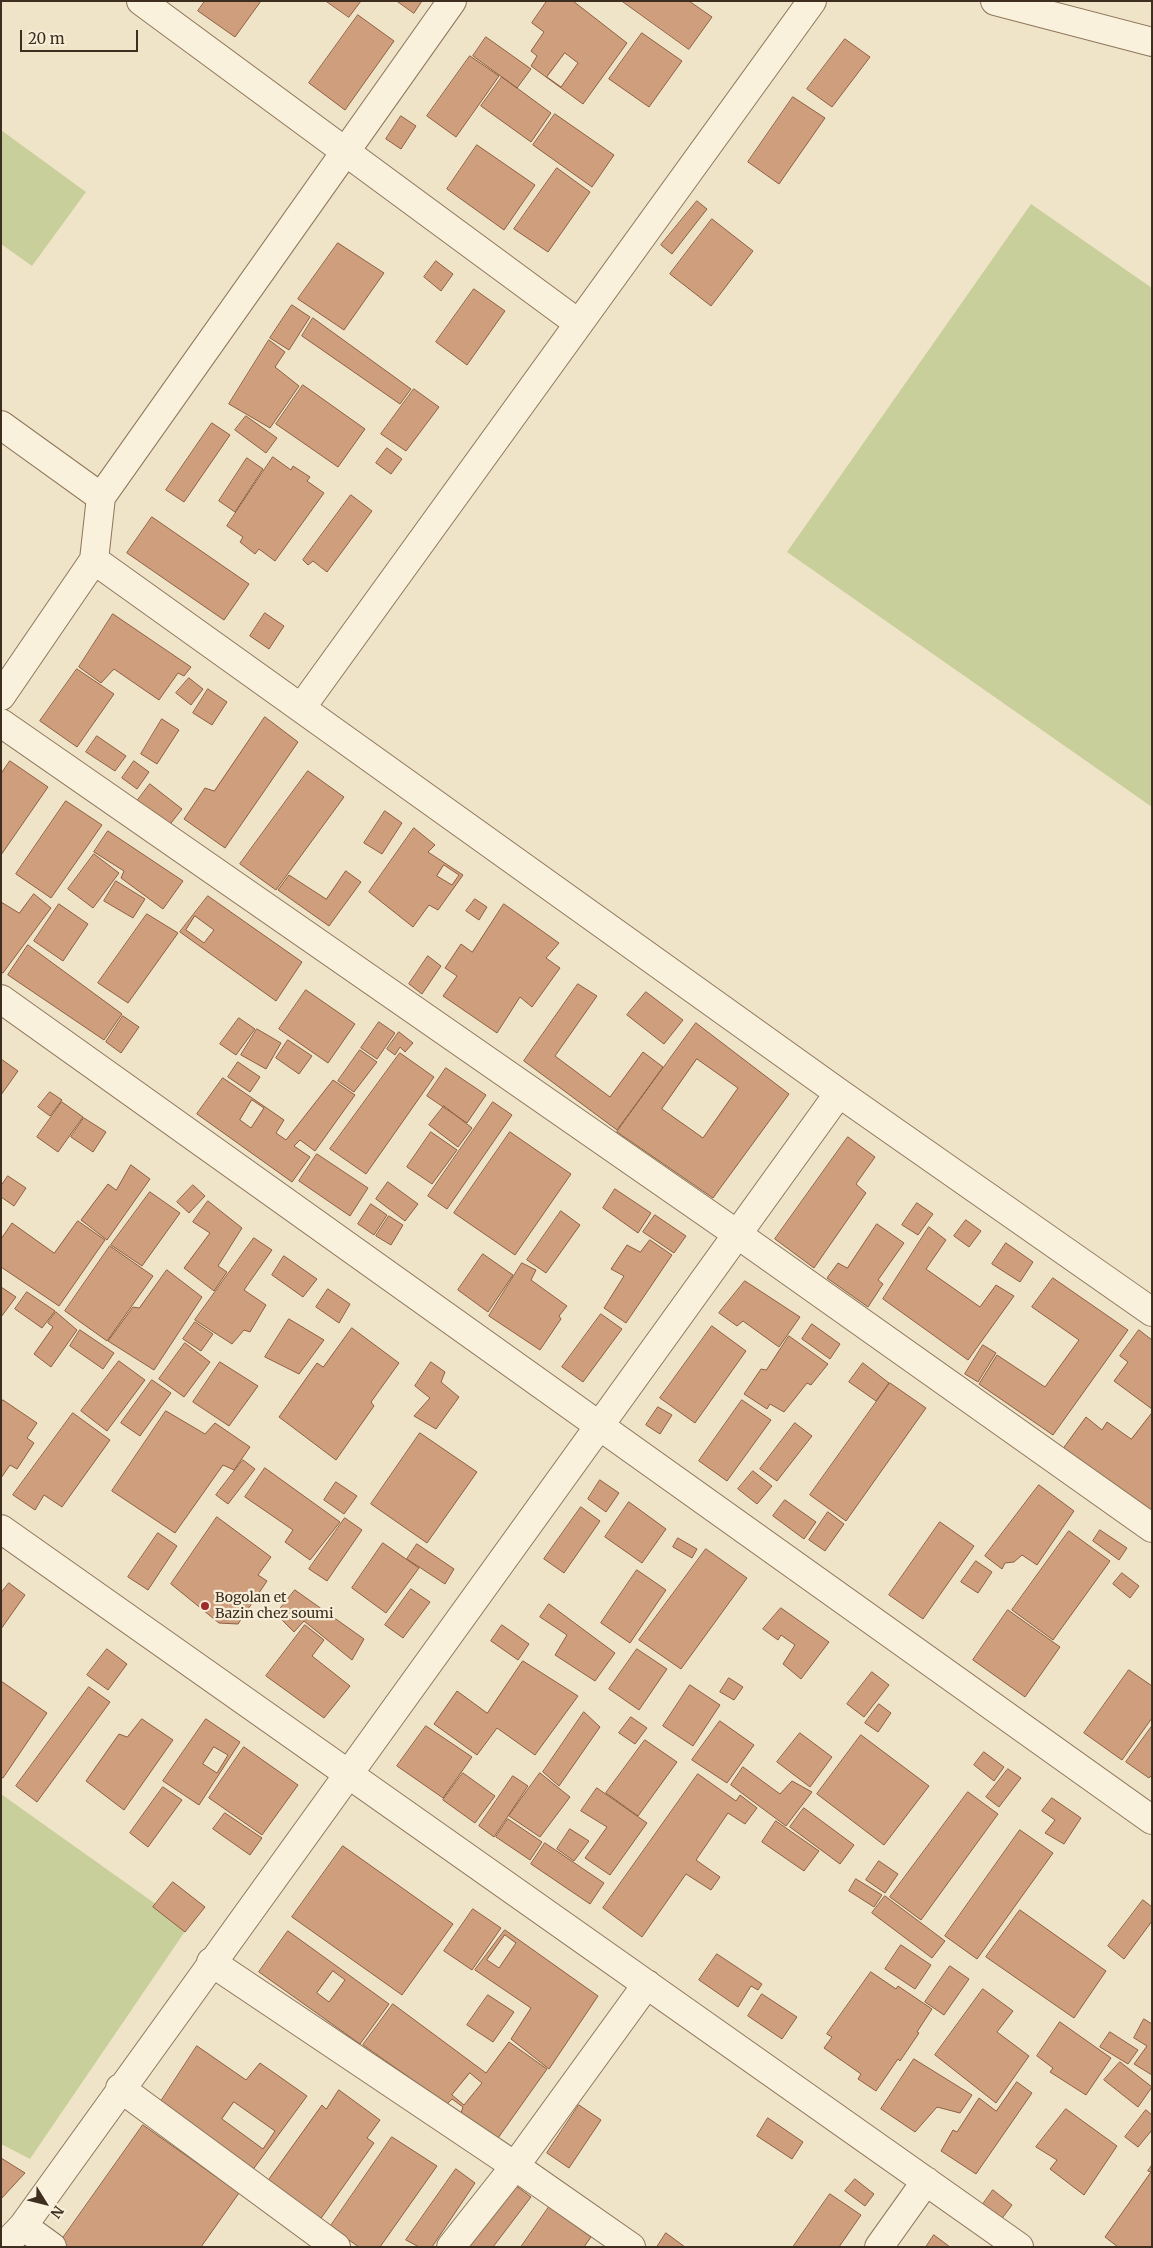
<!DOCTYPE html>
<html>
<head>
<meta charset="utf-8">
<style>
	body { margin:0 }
	#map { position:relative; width:1153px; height:2248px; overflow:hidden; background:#f0e4c8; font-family:Merriweather,serif }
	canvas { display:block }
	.frame { position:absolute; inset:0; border:2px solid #3d2e20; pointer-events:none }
	.north { position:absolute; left:20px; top:2178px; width:50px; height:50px; -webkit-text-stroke:4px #f7eed8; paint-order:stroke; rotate:126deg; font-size:14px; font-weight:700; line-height:20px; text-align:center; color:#3d2e20 }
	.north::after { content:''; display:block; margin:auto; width:18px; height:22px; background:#3d2e20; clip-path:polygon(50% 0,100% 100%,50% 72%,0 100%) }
	.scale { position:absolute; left:20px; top:30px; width:118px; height:22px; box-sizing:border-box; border:2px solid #3d2e20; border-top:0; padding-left:6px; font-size:15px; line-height:18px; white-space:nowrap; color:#3d2e20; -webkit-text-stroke:4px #f7eed8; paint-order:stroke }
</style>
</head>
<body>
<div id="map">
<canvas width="1153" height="2248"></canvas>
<div class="frame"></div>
<div class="north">N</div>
<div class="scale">20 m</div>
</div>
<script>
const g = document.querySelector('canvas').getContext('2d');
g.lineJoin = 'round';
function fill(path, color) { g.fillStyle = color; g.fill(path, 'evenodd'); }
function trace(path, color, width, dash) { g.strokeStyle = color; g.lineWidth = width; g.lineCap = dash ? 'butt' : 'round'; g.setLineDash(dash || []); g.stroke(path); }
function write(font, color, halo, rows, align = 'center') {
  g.font = font + ' Merriweather,serif'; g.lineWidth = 4.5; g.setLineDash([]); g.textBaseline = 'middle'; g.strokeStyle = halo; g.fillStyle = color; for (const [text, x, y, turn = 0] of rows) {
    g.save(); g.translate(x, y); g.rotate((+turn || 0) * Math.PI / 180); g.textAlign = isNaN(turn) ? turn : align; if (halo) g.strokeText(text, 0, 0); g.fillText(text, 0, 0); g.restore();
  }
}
const green = new Path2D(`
	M1,130L86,192L32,266L1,244Z
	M1031,204L1152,288V807L787,552Z
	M1,1794L188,1927L30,2159L1,2144Z`);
const building = new Path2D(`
	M205,1H261L235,37L198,11Z
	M326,1H361L349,17Z
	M397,1H422L414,13Z
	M547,1H573L627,43L583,104L531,66L537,56L531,51L544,32L532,23ZM565,53L578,63L561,87L547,77Z
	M622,1H689L712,17L689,49Z
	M358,15L394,41L345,110L309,83Z
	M642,33L682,61L649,107L609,79Z
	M486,37L531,69L517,88L473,56Z
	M845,39L870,57L832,107L807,89Z
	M470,56L499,76L456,137L427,116Z
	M502,77L551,113L531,142L481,106Z
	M793,97L825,118L779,184L748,162Z
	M555,114L614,155L592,187L533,145Z
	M401,116L416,126L401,149L386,139Z
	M477,145L535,185L504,230L447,189Z
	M557,168L590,192L548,252L514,229Z
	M697,201L707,209L672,254L661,245Z
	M712,219L753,251L711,306L670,274Z
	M338,243L384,273L344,330L298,299Z
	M436,261L453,274L441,291L424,277Z
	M474,289L505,311L467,365L436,342Z
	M292,305L310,317L289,350L270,338Z
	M313,318L411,389L400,404L302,336Z
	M269,340L285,352L275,367L299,386L270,428L229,404Z
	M303,385L365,429L338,467L276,424Z
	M414,389L439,407L406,451L381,434Z
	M246,416L277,438L266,453L235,430Z
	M212,423L230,435L184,502L166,490Z
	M387,448L402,459L391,474L376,463Z
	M273,457L291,470L293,466L310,477L307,481L324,493L275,561L259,549L255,554L240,542L243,537L227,526Z
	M247,458L263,469L235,512L219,501Z
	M351,495L372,511L327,572L313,561L308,565L303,560Z
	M152,517L249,584L224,620L127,553Z
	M265,613L284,626L269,649L250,636Z
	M113,614L191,667L184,676L178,673L159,700L114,669L101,683L79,667Z
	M77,669L114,694L77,747L40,721Z
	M189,678L203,689L191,705L176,693Z
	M208,689L227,702L212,725L193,713Z
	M265,717L298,742L225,848L184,819L205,788L214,791Z
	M162,719L179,730L157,764L141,754Z
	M97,736L126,756L115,771L86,752Z
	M10,761L48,787L1,855V774Z
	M134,761L149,772L137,789L122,778Z
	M308,771L344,797L276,890L240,864Z
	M150,784L182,809L157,841L125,817Z
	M66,801L102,825L51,898L16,874Z
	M385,811L402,823L382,854L364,843Z
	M414,828L435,845L428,852L463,875L438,910L429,905L413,927L369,892ZM444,865L459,875L452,885L437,876Z
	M108,831L183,881L163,909L121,878L124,871L94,852Z
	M94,854L119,873L93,908L68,889Z
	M346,871L361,882L329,926L278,890L289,875L326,899Z
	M116,881L145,899L133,918L104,901Z
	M34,894L51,908L3,973L1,972V902L19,913Z
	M208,896L302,962L276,1001L180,932ZM195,916L214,930L204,943L186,930Z
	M475,899L487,907L479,920L466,911Z
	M59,904L88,924L63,961L34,941Z
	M504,904L559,943L546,958L560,968L532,1007L520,997L497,1033L443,996L457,976L445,968L461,944L472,952Z
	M147,914L178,933L128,1003L98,983Z
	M28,945L122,1014L104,1040L8,975Z
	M428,956L441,966L422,994L409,984Z
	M578,984L597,996L555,1056L610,1097L643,1052L663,1067L617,1130L524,1061Z
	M306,990L355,1024L328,1063L279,1029Z
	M646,992L683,1020L664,1044L627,1015Z
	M123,1016L139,1027L121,1053L106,1042Z
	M239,1018L255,1029L236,1055L220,1044Z
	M379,1022L395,1033L377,1059L361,1048Z
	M696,1023L789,1094L713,1198L617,1132ZM697,1059L738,1088L703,1138L662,1109Z
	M257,1029L281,1043L266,1069L241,1055Z
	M399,1032L413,1043L405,1052L400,1047L395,1055L387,1049Z
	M288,1040L312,1056L299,1074L276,1058Z
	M360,1050L377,1062L354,1092L338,1081Z
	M400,1053L434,1077L366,1174L330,1149Z
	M1,1059L18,1071L1,1095Z
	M238,1062L260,1077L250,1092L228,1077Z
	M446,1068L486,1095L467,1123L427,1096Z
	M223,1078L284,1120L276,1133L286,1140L333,1080L355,1095L315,1151L300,1140L294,1146L310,1157L292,1182L197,1114ZM252,1100L264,1108L251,1128L240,1120Z
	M50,1092L62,1100L50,1116L38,1107Z
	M62,1102L83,1117L58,1152L37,1137Z
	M493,1102L512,1115L447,1209L428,1196Z
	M444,1106L472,1128L458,1147L429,1125Z
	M84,1118L106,1132L93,1152L71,1137Z
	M431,1132L457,1150L432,1184L407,1167Z
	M510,1132L571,1174L515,1255L454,1213Z
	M848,1137L875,1157L856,1184L866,1193L814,1268L775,1239Z
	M317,1154L368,1188L350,1216L299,1181Z
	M131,1165L150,1179L107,1240L81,1220L108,1184L116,1190Z
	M8,1176L26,1188L14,1206L1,1197V1186Z
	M388,1182L418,1204L405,1221L376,1199Z
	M193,1185L205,1196L189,1213L177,1202Z
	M615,1189L651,1213L638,1233L603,1208Z
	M150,1192L180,1213L142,1266L111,1245Z
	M208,1201L242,1228L218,1266L227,1272L214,1291L184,1268L210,1233L193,1222Z
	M917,1203L933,1214L918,1235L902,1225Z
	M371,1204L387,1215L374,1235L358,1224Z
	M561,1211L580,1225L546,1273L527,1260Z
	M655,1215L686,1236L674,1253L643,1232Z
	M389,1216L403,1225L391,1245L376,1236Z
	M966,1220L981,1231L969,1247L954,1236Z
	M78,1221L105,1240L59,1306L1,1267V1239L12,1223L54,1253Z
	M877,1224L904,1243L878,1280L883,1284L868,1307L827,1278L838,1263L847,1268Z
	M929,1227L946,1240L926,1269L980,1307L996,1285L1014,1296L968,1360L883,1299Z
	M254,1238L272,1250L244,1290L266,1305L250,1332L244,1330L232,1344L195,1320Z
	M650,1240L672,1255L626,1323L604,1308L624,1276L611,1269L627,1245L640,1252Z
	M1006,1243L1033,1262L1020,1282L992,1264Z
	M110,1246L153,1276L107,1341L65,1311Z
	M483,1254L513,1275L488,1312L458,1290Z
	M284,1256L317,1279L303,1297L272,1275Z
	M522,1263L536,1270L531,1280L567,1306L559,1316L561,1319L540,1350L489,1316Z
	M167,1270L202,1297L154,1370L108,1341L133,1307L139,1308Z
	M1053,1278L1128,1330L1053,1435L979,1384L997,1355L1045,1387L1079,1340L1032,1307Z
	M745,1281L800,1317L779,1347L743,1321L737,1326L719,1313Z
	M1,1287L16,1297L1,1317Z
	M328,1289L350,1304L339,1323L316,1307Z
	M27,1292L55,1311L42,1328L15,1309Z
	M56,1312L77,1330L51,1367L34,1354L53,1327L48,1323Z
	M601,1314L622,1329L583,1382L562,1367Z
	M289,1319L324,1340L299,1374L265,1357Z
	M195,1322L213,1334L201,1351L183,1339Z
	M812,1324L840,1344L830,1359L802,1339Z
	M712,1326L746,1351L695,1423L660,1398Z
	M352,1328L399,1363L371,1402L374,1406L336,1460L279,1417L317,1363L323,1367Z
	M80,1330L114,1353L103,1369L70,1346Z
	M1139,1330L1152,1340V1409L1114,1381L1128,1362L1120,1356Z
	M789,1336L828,1364L811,1385L807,1383L784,1412L770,1404L767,1409L744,1394L761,1369L766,1370Z
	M185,1343L210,1362L184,1397L159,1379Z
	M983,1345L996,1353L978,1382L965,1374Z
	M119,1361L145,1380L107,1431L81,1411Z
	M220,1362L258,1386L229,1426L193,1402Z
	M431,1362L445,1372L441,1382L459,1397L436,1429L414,1416L430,1398L415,1386Z
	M863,1363L889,1383L876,1401L849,1382Z
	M152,1380L171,1393L140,1436L121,1423Z
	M890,1383L926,1408L846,1521L810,1495Z
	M3,1400L37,1423L27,1438L34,1443L17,1469L10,1465L1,1478V1404Z
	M742,1400L771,1420L727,1481L699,1461Z
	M658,1407L672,1415L660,1434L646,1425Z
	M166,1411L205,1434L215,1423L250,1447L234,1470L223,1465L175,1533L112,1491Z
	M73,1413L110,1440L62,1507L44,1495L35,1510L13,1495Z
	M1152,1413V1511L1062,1450L1086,1417L1102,1430L1107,1422L1131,1439Z
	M795,1423L812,1436L777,1481L760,1469Z
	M420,1433L477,1472L427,1543L371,1504Z
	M243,1460L255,1469L228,1504L216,1495Z
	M265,1468L340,1522L310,1560L285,1542L293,1530L245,1497Z
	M753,1471L772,1486L757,1504L738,1489Z
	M600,1480L619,1493L606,1512L588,1499Z
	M336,1482L357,1496L344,1514L324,1500Z
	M1039,1485L1074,1511L1037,1565L1022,1555L1014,1562L1005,1563L1002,1569L985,1556Z
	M785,1500L816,1522L804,1539L773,1516Z
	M629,1502L666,1529L642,1563L605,1537Z
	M581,1507L600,1521L564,1573L544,1559Z
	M828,1512L844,1524L825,1551L809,1540Z
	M217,1517L271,1557L258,1575L267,1581L238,1624L219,1623L171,1584Z
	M345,1518L362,1530L327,1581L309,1569Z
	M940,1522L974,1546L923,1619L889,1595Z
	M1100,1530L1127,1548L1119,1560L1093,1541Z
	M1069,1531L1110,1561L1053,1640L1012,1610Z
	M158,1533L177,1546L148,1590L128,1577Z
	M678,1538L697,1549L692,1558L673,1547Z
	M383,1543L419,1568L386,1613L352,1588Z
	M417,1544L454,1569L445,1584L407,1559Z
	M706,1549L747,1578L681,1669L639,1640Z
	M976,1561L992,1572L978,1593L961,1582Z
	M637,1570L666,1590L630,1643L601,1623Z
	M1122,1573L1139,1586L1130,1598L1113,1584Z
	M9,1583L25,1595L1,1629V1593Z
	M411,1589L430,1602L403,1638L385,1625Z
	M295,1590L364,1639L352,1660L304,1621L294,1632L276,1614Z
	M549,1604L615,1653L595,1681L555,1655L567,1635L540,1617Z
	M781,1608L829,1642L801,1679L783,1664L795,1645L781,1635L778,1640L763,1629Z
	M1008,1610L1060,1647L1025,1697L973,1660Z
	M305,1625L324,1640L312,1656L350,1686L324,1718L266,1676Z
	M502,1625L529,1644L518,1660L491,1641Z
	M107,1649L127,1664L108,1690L87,1675Z
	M637,1649L667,1669L639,1710L609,1689Z
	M523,1661L578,1696L535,1755L497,1728L477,1755L434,1724L457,1691L487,1713Z
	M1129,1670L1152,1686V1718L1122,1760L1084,1733Z
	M872,1672L889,1685L864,1717L847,1704Z
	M729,1678L743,1687L734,1700L720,1692Z
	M1,1681L47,1713L3,1778L1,1777Z
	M690,1685L720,1705L693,1746L663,1726Z
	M89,1687L110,1702L37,1802L16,1786Z
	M879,1704L891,1713L878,1732L865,1723Z
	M584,1712L600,1727L559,1786L543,1772Z
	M631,1717L647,1728L635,1744L619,1733Z
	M142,1719L173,1740L124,1810L86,1781L119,1734L127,1737Z
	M206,1719L240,1742L199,1805L163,1781ZM214,1747L228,1755L217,1773L203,1764Z
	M720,1721L754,1745L727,1783L692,1760Z
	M426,1726L472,1757L443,1798L397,1766Z
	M1152,1726V1775L1149,1778L1126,1762Z
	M800,1733L832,1757L810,1787L777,1762Z
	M861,1735L929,1786L884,1845L817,1794Z
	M645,1740L677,1762L638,1816L606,1793Z
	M244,1747L298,1785L262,1835L209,1798Z
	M984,1752L1004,1767L994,1781L974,1765Z
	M743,1767L780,1794L792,1781L812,1792L786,1826L731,1785Z
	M1008,1769L1021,1778L999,1807L986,1797Z
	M463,1773L495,1796L475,1823L443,1800Z
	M540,1773L570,1797L540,1837L509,1816Z
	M698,1774L736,1801L740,1795L757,1808L745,1824L728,1813L696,1860L720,1877L711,1890L686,1874L642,1937L603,1908Z
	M513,1776L528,1786L494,1837L479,1826Z
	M163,1787L182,1800L148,1847L130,1833Z
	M597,1788L647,1823L610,1875L585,1858L607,1827L581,1811Z
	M968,1792L998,1814L921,1920L890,1897Z
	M1052,1798L1081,1818L1064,1844L1045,1833L1055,1820L1042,1811Z
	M804,1808L854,1845L840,1864L790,1827Z
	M225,1813L262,1838L250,1855L213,1829Z
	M508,1819L542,1842L530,1860L496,1837Z
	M776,1821L819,1851L804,1871L762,1842Z
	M570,1829L589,1841L574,1861L557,1849Z
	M1020,1830L1053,1853L977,1959L945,1936Z
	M545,1843L604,1883L590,1904L531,1864Z
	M343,1846L453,1924L402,1995L292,1917Z
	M879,1861L898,1874L885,1893L866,1880Z
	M856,1879L882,1895L874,1907L849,1891Z
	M173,1882L205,1907L185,1932L153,1907Z
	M885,1896L945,1941L932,1958L872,1913Z
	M1143,1900L1152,1907V1921L1124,1959L1108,1946Z
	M473,1909L501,1928L472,1970L444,1951Z
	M1020,1910L1106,1971L1074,2018L986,1957Z
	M505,1930L598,1996L549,2069L511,2039L531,2008L475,1970ZM505,1935L516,1943L499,1968L487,1960Z
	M288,1931L389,2004L360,2044L259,1972ZM333,1971L345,1980L329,2002L317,1993Z
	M901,1945L931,1965L915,1989L885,1969Z
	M717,1954L762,1984L758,1990L751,1986L738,2007L699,1980Z
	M950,1966L969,1979L944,2015L925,2002Z
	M871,1972L896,1989L898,1986L932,2009L917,2032L919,2033L900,2061L898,2059L876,2091L858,2079L861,2074L824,2048L832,2037L827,2034Z
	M983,1989L1013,2011L997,2032L1029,2056L996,2103L935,2055Z
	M762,1994L797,2017L782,2039L748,2016Z
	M488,1995L514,2012L493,2042L467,2025Z
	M393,2004L486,2073L509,2042L547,2069L498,2138L461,2113L463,2107L452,2099L447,2104L363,2045ZM470,2073L482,2083L464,2105L452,2095Z
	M1144,2019L1152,2024V2075L1134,2064L1147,2046L1134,2038Z
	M1060,2022L1111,2058L1086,2095L1050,2072L1053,2068L1037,2056Z
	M1110,2032L1138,2050L1128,2064L1100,2047Z
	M197,2046L246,2080L260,2063L307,2096L249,2175L156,2109ZM234,2102L275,2131L263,2149L222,2119Z
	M914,2059L972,2095L960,2113L937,2107L915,2132L881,2109Z
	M1120,2062L1152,2087L1138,2107L1104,2080Z
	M1017,2082L1032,2093L976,2174L941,2151L953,2130L957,2132L979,2098L996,2111Z
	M339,2090L380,2120L367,2138L374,2143L317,2224L264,2186L322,2105L326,2109Z
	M579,2105L601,2120L569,2168L547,2153Z
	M1066,2109L1117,2146L1084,2195L1050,2169L1057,2160L1036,2147Z
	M1146,2110L1152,2115V2130L1138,2147L1125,2137Z
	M768,2118L803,2142L792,2159L757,2136Z
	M143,2125L239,2193L201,2247H60L58,2245Z
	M392,2137L437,2166L380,2247H359L330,2227Z
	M1,2158L25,2173L1,2199Z
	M1152,2165V2247H1118L1105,2237L1151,2172L1148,2171Z
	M456,2169L475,2183L432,2247H419L406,2240Z
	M855,2179L874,2194L865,2206L845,2191Z
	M511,2182L531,2197L493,2247H456Z
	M993,2190L1012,2205L1000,2221L981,2207Z
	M830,2194L861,2215L839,2247H793Z
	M549,2207L591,2237L584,2247H521Z
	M666,2233L685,2247H657Z
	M934,2235L950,2247H926Z`);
const minor = new Path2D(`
	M141,1L578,323
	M995,1L1152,42
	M1,425L101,497
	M94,560L839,1093L1152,1312
	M1,696L94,560L101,497L452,1
	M301,708L812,1
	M1,723L737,1234L1152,1528
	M1,999L1152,1820
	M1,1529L1019,2247
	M211,1962L515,2166L631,2247
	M120,2088L336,2247
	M23,2226L52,2247
	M3,2247L23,2226L839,1093
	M451,2247L515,2166L647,1984
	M879,2247L926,2181`);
const markers = [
	[205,1606,5,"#9e2a2b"]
];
const poiNames = [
	["Bogolan et",215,1598],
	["Bazin chez soumi",215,1614]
];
fill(green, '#c9cf9b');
fill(building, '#cf9f7d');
trace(building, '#8d5f41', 1);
trace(minor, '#8d765c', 30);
trace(minor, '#faf1dc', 28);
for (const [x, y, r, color] of markers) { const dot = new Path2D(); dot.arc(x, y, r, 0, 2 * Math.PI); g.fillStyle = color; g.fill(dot); trace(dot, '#f7eed8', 2); }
write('14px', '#3d2e20', '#f7eed8', poiNames, 'left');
</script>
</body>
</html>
